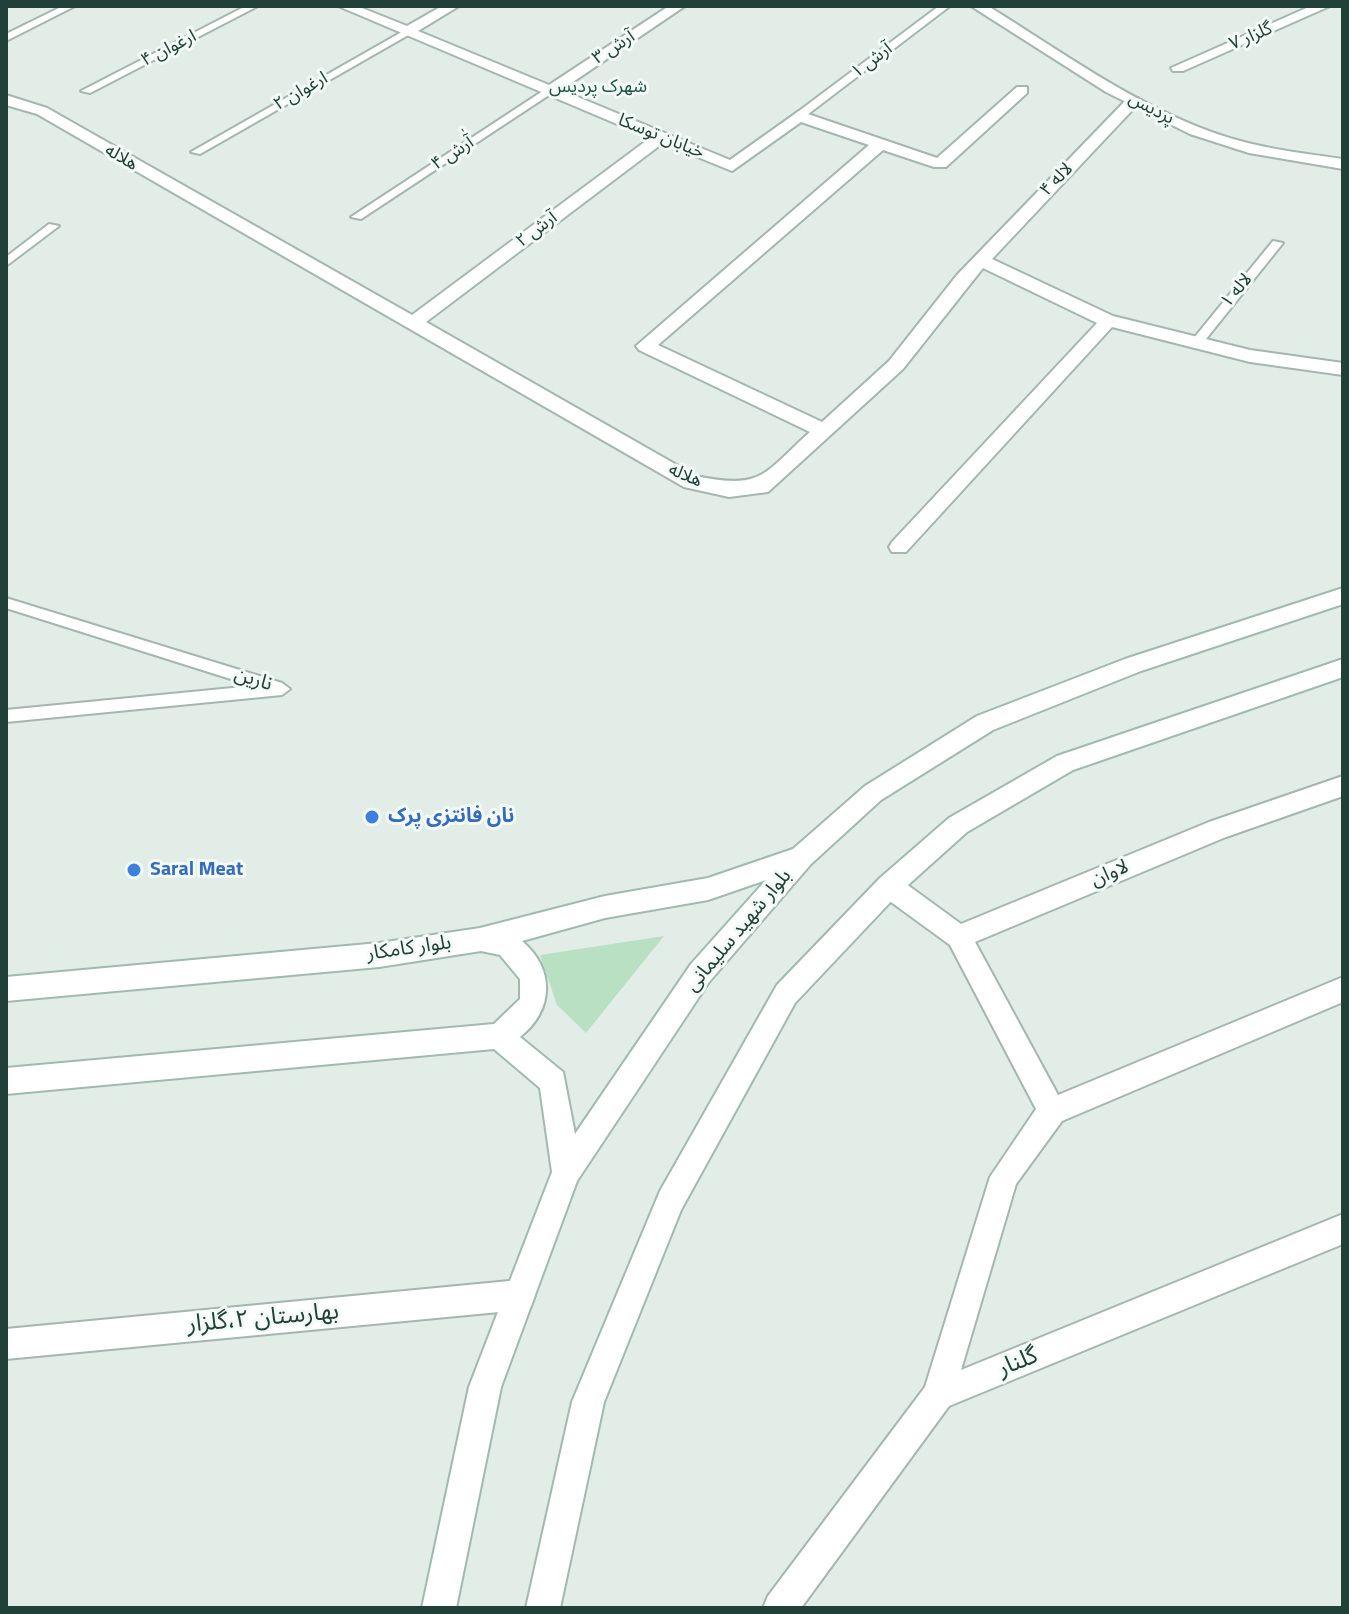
<!DOCTYPE html>
<html>
<head>
<meta charset="utf-8">
<style>
	body { margin:0 }
	#map { position:relative; width:1349px; height:1614px; overflow:hidden; background:#e2ede8; font-family:"Titillium Web",sans-serif }
	canvas { display:block }
	.frame { position:absolute; inset:0; border:8px solid #214037; pointer-events:none }
</style>
</head>
<body>
<div id="map">
<canvas width="1349" height="1614"></canvas>
<div class="frame"></div>
</div>
<script>
const g = document.querySelector('canvas').getContext('2d');
g.lineJoin = 'round';
function fill(path, color) { g.fillStyle = color; g.fill(path, 'evenodd'); }
function trace(path, color, width, dash) { g.strokeStyle = color; g.lineWidth = width; g.lineCap = dash ? 'butt' : 'round'; g.setLineDash(dash || []); g.stroke(path); }
function write(font, color, halo, rows, align = 'center') {
  g.font = font + ' "Titillium Web","Noto Sans Arabic",sans-serif'; g.lineWidth = 6; g.setLineDash([]); g.textBaseline = 'middle'; g.strokeStyle = halo; g.fillStyle = color; for (const [text, x, y, turn = 0] of rows) {
    g.save(); g.translate(x, y); g.rotate((+turn || 0) * Math.PI / 180); g.textAlign = isNaN(turn) ? turn : align; if (halo) g.strokeText(text, 0, 0); g.fillText(text, 0, 0); g.restore();
  }
}
const green = new Path2D(`
	M664,936L586,1033L557,1005L540,955Z`);
const service = new Path2D(`
	M63,6H75L6,41V34Z
	M246,6H258L90,93L81,91Z
	M939,6H950L803,118H795V114Z
	M407,29L410,30V34L200,154L191,152Z
	M546,89L555,91L361,219L351,217Z
	M49,224L59,226L6,266V257Z
	M1273,241L1283,243L1202,344H1194V338Z
	M6,598L282,683L290,689L282,695L6,722V710L253,686L6,608Z`);
const minor = new Path2D(`
	M338,6H357L407,26L442,6H459L418,31L549,85L669,6H685L561,90L730,160L799,111L937,158L1017,87H1027V93L946,167H934L883,150L658,345L822,422L889,361L957,275L1128,98H1138V104L992,259L1113,316L1250,350L1343,363V375L1250,362L1112,327L906,552H892L889,547L892,542L1097,323L983,268L903,369L768,492L729,497L684,487L37,114L6,105V95L47,108L412,315L650,138ZM801,122L869,145L636,346L639,350L810,432C763,474 763,490 696,476L426,322L663,143L732,171Z
	M1311,6H1330L1183,71H1173L1171,68Z
	M1343,776V796L1226,837L975,942L1058,1095L1343,977V1002L1062,1121L1016,1184L961,1370L1343,1214V1244L949,1406L801,1608H763L768,1596L925,1387L990,1177L1036,1109L950,945L880,894L877,886L880,878L889,875L898,878L961,924L1209,822Z
	M520,1280L531,1284L535,1295L531,1306L520,1310L6,1359V1329Z`);
const tertiary = new Path2D(`
	M971,6H988C1062,52 1134,105 1217,134C1257,148 1301,153 1343,159V169L1249,153L1190,134L1106,92Z`);
const secondary = new Path2D(`
	M1343,588V604L1141,671L993,730L881,800L811,864L709,982L577,1181L501,1387L456,1608H422L469,1387L552,1172L540,1088L494,1049L6,1094V1068L494,1024L520,999V979L500,955L481,951L379,967L6,1001V977L379,943L480,928L605,896L708,878L793,849L865,786L977,716L1125,659ZM766,880L691,964L575,1134L563,1072L520,1037C554,1010 555,969 522,941L605,918L708,900Z
	M1343,659V677L1073,770L967,832L898,894L795,1003L681,1210L604,1402L560,1608H526L572,1402L660,1191L777,985L880,878L949,818L1057,756Z`);
const markers = [
	[372,817,8,"#3f7fe0"],
	[134,870,8,"#3f7fe0"]
];
const farStreetnames = [
	["گلزار ۷",1251,37,-23],
	["آرش ۳",614,48,-33],
	["ارغوان ۴",169,49,-27],
	["آرش ۱",872,61,-37],
	["ارغوان ۲",301,92,-30],
	["پردیس",1151,109,28],
	["خیابان توسکا",661,137,22],
	["آٰرش ۴",453,154,-33],
	["هلاله",121,158,30],
	["لاله ۴",1057,180,-46],
	["آرش ۲",537,230,-37],
	["لاله ۱",1237,291,-50],
	["هلاله",685,476,23]
];
const farNeighbourhoodnames = [
	["شهرک پردیس",598,88]
];
const streetNames = [
	["نارین",253,680,17],
	["لاوان",1110,874,-23],
	["بلوار شهید سلیمانی",739,931,-50],
	["بلوار کامکار",409,949,-8]
];
const shopNames = [
	["نان فانتزی پرک",388,817],
	["Saral Meat",150,870]
];
const nearStreetnames = [
	["بهارستان ۲،گلزار",263,1319,-5],
	["گلنار",1018,1363,-22]
];
fill(green, '#bae0c4');
trace(service, '#a4b6af', 4);
trace(minor, '#a4b6af', 4);
trace(tertiary, '#a4b6af', 4);
trace(secondary, '#a0bab0', 4);
fill(service, '#fff');
fill(minor, '#fff');
fill(tertiary, '#fff');
fill(secondary, '#fff');
for (const [x, y, r, color] of markers) { const dot = new Path2D(); dot.arc(x, y, r, 0, 2 * Math.PI); g.fillStyle = color; g.fill(dot); trace(dot, '#f3f9f6', 3); }
write('18px', '#214037', '#f3f9f6', farStreetnames);
write('18px', '#1b5345', '#f3f9f6', farNeighbourhoodnames);
write('20px', '#214037', '#f3f9f6', streetNames);
write('bold 20px', '#366cbe', '#f3f9f6', shopNames, 'left');
write('24px', '#214037', '#f3f9f6', nearStreetnames);
</script>
</body>
</html>
